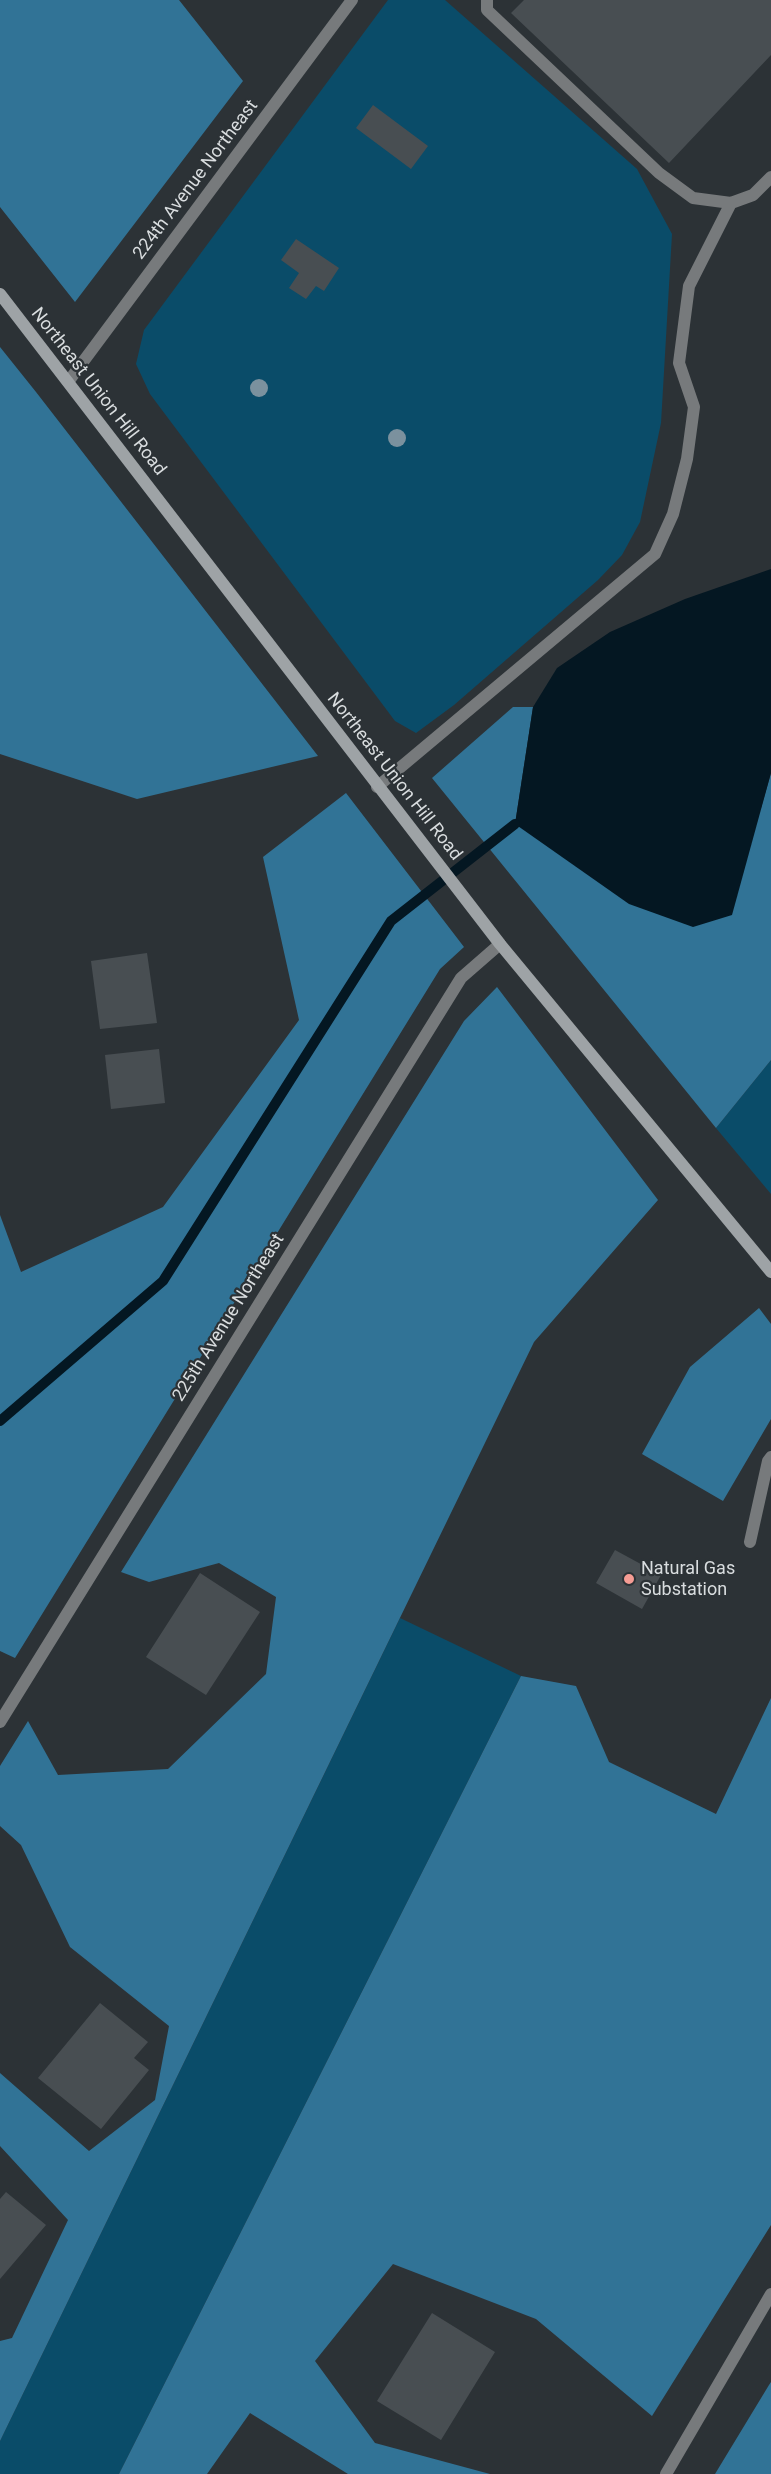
<!DOCTYPE html>
<html>
<head>
<meta charset="utf-8">
<style>
	body { margin:0 }
	canvas { display:block; background:#2c3236 }
</style>
</head>
<body>
<canvas width="771" height="2474"></canvas>
<script>
const g = document.querySelector('canvas').getContext('2d');
g.lineJoin = 'round';
function fill(path, color) { g.fillStyle = color; g.fill(path, 'evenodd'); }
function trace(path, color, width, dash) { g.strokeStyle = color; g.lineWidth = width; g.lineCap = dash ? 'butt' : 'round'; g.setLineDash(dash || []); g.stroke(path); }
function write(font, color, halo, rows, align = 'center') {
  g.font = font + ' Roboto,sans-serif'; g.lineWidth = 4.5; g.setLineDash([]); g.textBaseline = 'middle'; g.strokeStyle = halo; g.fillStyle = color; for (const [text, x, y, turn = 0] of rows) {
    g.save(); g.translate(x, y); g.rotate((+turn || 0) * Math.PI / 180); g.textAlign = isNaN(turn) ? turn : align; if (halo) g.strokeText(text, 0, 0); g.fillText(text, 0, 0); g.restore();
  }
}
const green = new Path2D(`
	M388,0H445L637,169L672,234L661,423L640,522L622,555L598,580L454,705L416,733L395,721L150,394L136,364L144,330Z
	M771,1060V1194L716,1128Z
	M400,1618L521,1676L119,2474H0V2441Z`);
const forest = new Path2D(`
	M0,0H179L243,81L75,302L0,207Z
	M0,347L36,392L318,756L137,799L0,754Z
	M513,707H533L515,824L761,808L771,773V1060L716,1128L432,778Z
	M346,793L464,947L440,969L15,1658L0,1651V1215L21,1272L163,1207L299,1020L263,857Z
	M497,987L658,1200L534,1342L0,2441V2341L12,2338L68,2220L0,2146V2073L89,2151L155,2100L169,2026L70,1947L21,1845L0,1826V1766L28,1721L58,1775L168,1769L266,1674L276,1597L219,1563L149,1582L121,1572L464,1021Z
	M759,1308L771,1324V1419L723,1501L642,1454L690,1367Z
	M521,1676L576,1686L609,1762L716,1814L771,1698V2225L652,2416L536,2319L393,2264L315,2361L375,2443L490,2474H348L250,2413L207,2474H119Z
	M771,2382V2474H715L769,2385Z`);
const water = new Path2D(`
	M771,569V773L732,915L693,927L629,904L515,824L533,707L557,668L610,632L685,599Z`);
const stream = new Path2D(`
	M0,1421L163,1281L391,921L515,824`);
const building = new Path2D(`
	M524,0H771V55L669,163L511,13Z
	M373,105L428,146L411,169L356,128Z
	M296,239L339,268L324,291L316,286L306,299L289,288L299,273L281,260Z
	M147,953L157,1023L100,1029L91,961Z
	M159,1049L165,1103L111,1109L105,1055Z
	M615,1550L661,1575L642,1609L596,1583Z
	M200,1573L260,1612L206,1695L146,1657Z
	M100,2003L148,2042L134,2058L149,2070L101,2129L38,2078Z
	M6,2192L46,2225L0,2279V2199Z
	M432,2313L495,2352L441,2440L377,2401Z`);
const lane = new Path2D(`
	M487,0V10L659,173L693,198L731,203L753,195L771,177
	M377,787L655,554L673,514L687,459L694,407L679,363L689,286L731,203
	M750,1542L768,1461L771,1457`);
const street = new Path2D(`
	M68,382L352,0
	M0,1722L461,978L500,944
	M666,2474L771,2294`);
const secondary = new Path2D(`
	M0,294L500,944L771,1272`);
const trees = [
	[259,388],
	[397,438]
];
const markers = [
	[629,1579,6,"#f59c94"]
];
const streetNames = [
	["224th Avenue Northeast",196,180,-53],
	["Northeast Union Hill Road",98,392,52],
	["Northeast Union Hill Road",394,777,52],
	["225th Avenue Northeast",229,1318,-58]
];
const poiNames = [
	["Natural Gas",641,1569],
	["Substation",641,1590]
];
fill(green, '#0a4c69');
fill(forest, '#317396');
fill(water, '#041722');
trace(stream, '#041722', 10);
fill(building, '#484e52');
trace(lane, '#777a7c', 12);
trace(street, '#777a7c', 12);
trace(secondary, '#9ea3a6', 12);
g.fillStyle = '#7b919e';
for (const [x, y] of trees) { g.beginPath(); g.arc(x, y, 9, 0, 2 * Math.PI); g.fill(); }
for (const [x, y, r, color] of markers) { const dot = new Path2D(); dot.arc(x, y, r, 0, 2 * Math.PI); g.fillStyle = color; g.fill(dot); trace(dot, '#2c3236', 2); }
write('18px', '#d9dddf', '#2c3236', streetNames);
write('18px', '#d9dddf', '#2c3236', poiNames, 'left');
</script>
</body>
</html>
